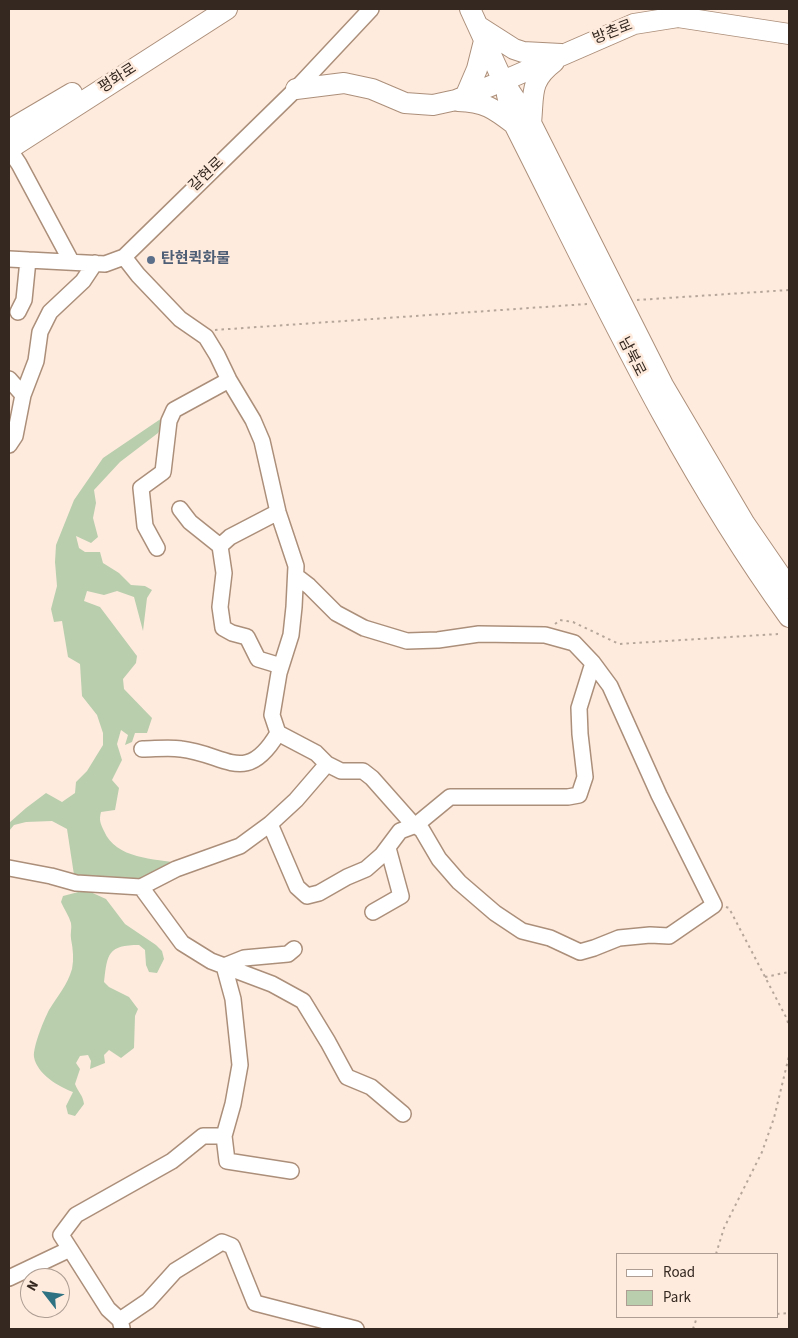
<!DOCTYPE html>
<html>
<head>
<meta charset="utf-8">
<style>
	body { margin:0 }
	#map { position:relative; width:798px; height:1338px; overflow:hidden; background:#feebde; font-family:"Source Sans 3",sans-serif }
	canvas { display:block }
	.frame { position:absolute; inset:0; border:10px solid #342820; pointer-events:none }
	.legend { position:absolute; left:616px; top:1253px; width:162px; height:65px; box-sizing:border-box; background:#feebde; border:1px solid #ad9d92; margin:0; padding:6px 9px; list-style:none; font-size:15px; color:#342820 }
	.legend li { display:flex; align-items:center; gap:10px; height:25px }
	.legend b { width:25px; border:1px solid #ad9d92 }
	.north { position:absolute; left:20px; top:1268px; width:50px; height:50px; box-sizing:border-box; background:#feebde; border:1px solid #ad9d92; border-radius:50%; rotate:300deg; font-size:14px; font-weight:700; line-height:20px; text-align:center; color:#342820 }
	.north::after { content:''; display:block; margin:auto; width:18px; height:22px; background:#2f7383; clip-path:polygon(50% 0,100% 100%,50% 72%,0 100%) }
</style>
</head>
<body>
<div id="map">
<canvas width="798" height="1338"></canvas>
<div class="frame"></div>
<ul class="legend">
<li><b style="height:6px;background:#fff"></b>Road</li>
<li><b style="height:14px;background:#b9cead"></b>Park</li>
</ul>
<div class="north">N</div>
</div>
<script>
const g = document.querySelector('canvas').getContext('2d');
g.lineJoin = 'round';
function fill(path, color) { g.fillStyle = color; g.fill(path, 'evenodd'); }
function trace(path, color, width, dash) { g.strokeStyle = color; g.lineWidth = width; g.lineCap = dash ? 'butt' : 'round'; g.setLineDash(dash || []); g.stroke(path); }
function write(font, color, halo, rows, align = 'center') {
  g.font = font + ' "Source Sans 3","Noto Sans KR",sans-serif'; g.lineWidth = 5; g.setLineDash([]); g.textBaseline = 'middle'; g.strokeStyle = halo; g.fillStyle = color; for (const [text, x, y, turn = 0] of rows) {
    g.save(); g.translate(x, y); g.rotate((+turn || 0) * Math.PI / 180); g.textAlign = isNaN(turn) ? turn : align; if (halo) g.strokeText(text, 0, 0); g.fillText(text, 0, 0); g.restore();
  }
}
const green = new Path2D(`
	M162,418L163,425L158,433L120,462L94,490L96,503L93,518L98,537L91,543L76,536L79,548L85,552H100L103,563L119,573L131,585L145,586L152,590L147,598L143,631L134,597L117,591L104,595L87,591L84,601L100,607L137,656L136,663L123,679L124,689L152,718L147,733H135L132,742L125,745L128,735L121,730L117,744L122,760L112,780L119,788L115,810L101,812C99,820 100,823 104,831C116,859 154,859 181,863L138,879L115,881L74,875L67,829L52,821L26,822L14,825L9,831V823L26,808L46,793L62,802L75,793L76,782L87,771L103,745V733L97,715L82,696L80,664L68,657L62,621L54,622L51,609L57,586L55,562L56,545L74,500L103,458Z
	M86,890L106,899L125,924L156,945L162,951L164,959L157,973L149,972L146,965L145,950L139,945C108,945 107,954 104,982L109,987L129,997L138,1009L135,1016L134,1048L121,1058L109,1050L104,1055L105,1063L90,1069L91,1061L88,1055L80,1056L76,1063L80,1069L75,1084C78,1092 83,1095 84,1104L75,1116L68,1114L66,1106L73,1092C59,1087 37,1074 34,1057C33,1046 44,1020 49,1010C58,995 67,986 72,969C74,959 73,949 71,939C70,934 72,928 71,923C69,916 64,909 61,902L63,896Z`);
const path = new Path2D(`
	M637,300L789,290
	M215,330L587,304
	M555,624L560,620L573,622L619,644L778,634
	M726,907L729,908L787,1019L789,1027
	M765,977L789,972
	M716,1254L724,1228L762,1152L774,1118L789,1056
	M777,1314L789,1313
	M710,1317H726
	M693,1329L697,1317`);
const minor = new Path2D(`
	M9,149L19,164L71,261
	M124,257L138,275L180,319L206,337L217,355L229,380L253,420L262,441L278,512L296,566L294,607L291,635L279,673L272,715L278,733L316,753L327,764L341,771H363L372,778L411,822L422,830L439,859L459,882L495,913L522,931L550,938L580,952L594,948L619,938L650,935L669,936L714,905L659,795L610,686L593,663L574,643L545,635L479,634L438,640L407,641L364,628L336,613L309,586L296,576
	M9,259L105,264L124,257L296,89L371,9
	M18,312L24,300L28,260
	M9,379L23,395
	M9,445L15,436L23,395L36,361L40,332L50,312L83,281L95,263
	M180,509L190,522L220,546
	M278,512L230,537L220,546L224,573L220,607L223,628L232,633L247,637L258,659L281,666
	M157,548L145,526L141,488L163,472L169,421L174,410L229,380
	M142,749C155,749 169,747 181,749C226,754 246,787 278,733
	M270,824L297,887L307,896L319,893L347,877L366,869L382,855L400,831L416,825L450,797H568L579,795L585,777L580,734L579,708L593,663
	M9,868L51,876L76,883L141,887L182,943L211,961L272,984L303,1001L328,1042L347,1077L371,1087L403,1114
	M141,887L176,869L240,846L270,824L296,800L327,764
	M373,912L401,896L388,848
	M224,1136L233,1104L240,1065L233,999L224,966L244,958L288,954L294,949
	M70,1249L61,1235L76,1215L172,1161L203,1136H224L227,1161L291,1171
	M9,1278L70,1249L108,1309L120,1320L122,1328
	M120,1320L148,1301L175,1271L222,1242L232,1246L255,1303L356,1329`);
const major = new Path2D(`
	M470,9L503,81L531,123L663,385L745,524L789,588
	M478,26L514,49L523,52L561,54
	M296,89L344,83L372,89L405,103L433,105L456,100L503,81L634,24L678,17L789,34
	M507,95L514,124C599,292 678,464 789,617
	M465,97L477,69L484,41
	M458,101C485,102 493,108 514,124
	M531,123C534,94 529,81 554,62
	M9,130L72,93
	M9,149L227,9`);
const markers = [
	[151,260,5,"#5c6f8a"]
];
const streetNames = [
	["방촌로",613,33,-21],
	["평화로",118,79,-33],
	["갈현로",207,175,-44],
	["남북로",631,357,63]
];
const serviceNames = [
	["탄현퀵화물",161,260]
];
fill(green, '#b9cead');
trace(minor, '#ac8f7a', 18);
trace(major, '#ac8f7a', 22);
trace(path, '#b6a69a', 2, [2.5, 4]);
trace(minor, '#fff', 15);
trace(major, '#fff', 20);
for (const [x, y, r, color] of markers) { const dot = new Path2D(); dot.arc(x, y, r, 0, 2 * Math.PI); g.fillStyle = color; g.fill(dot); trace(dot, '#feebde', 2); }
write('15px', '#342820', '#feebde', streetNames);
write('bold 15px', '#4e5e75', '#feebde', serviceNames, 'left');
</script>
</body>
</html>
